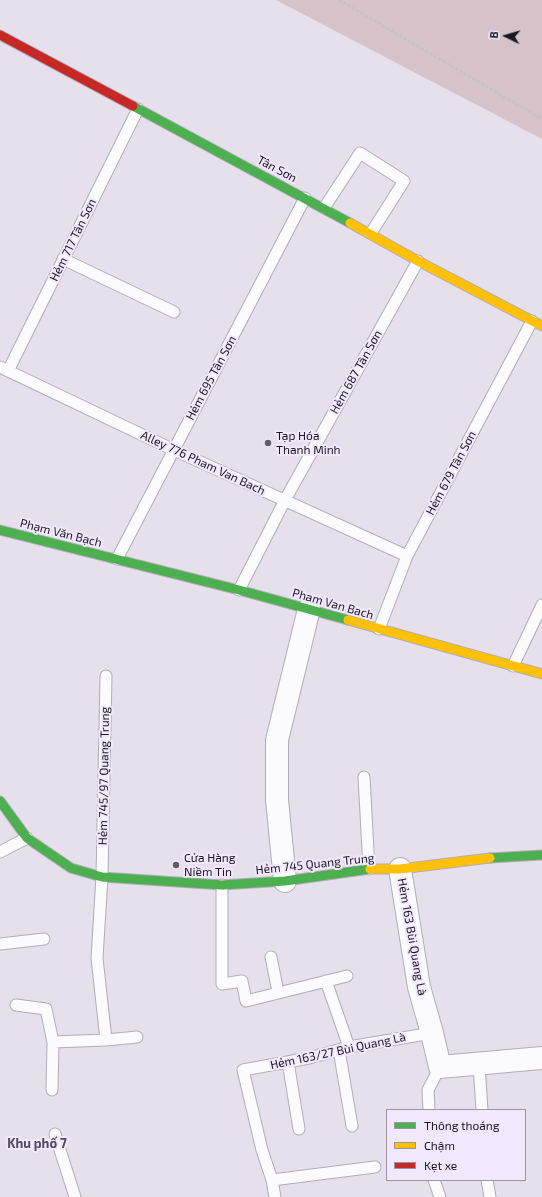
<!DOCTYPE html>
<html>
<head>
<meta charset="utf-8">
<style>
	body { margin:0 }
	#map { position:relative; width:542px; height:1197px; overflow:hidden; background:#e5e0eb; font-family:"Exo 2",sans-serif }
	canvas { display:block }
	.legend { position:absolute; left:386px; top:1109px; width:140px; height:72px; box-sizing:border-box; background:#f2e8fe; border:1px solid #9c95a5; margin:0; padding:5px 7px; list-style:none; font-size:12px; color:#1b181f }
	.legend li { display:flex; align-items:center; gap:8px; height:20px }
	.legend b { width:20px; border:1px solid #9c95a5 }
	.north { position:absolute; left:486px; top:16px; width:40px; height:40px; -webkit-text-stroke:3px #f2e8fe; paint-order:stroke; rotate:275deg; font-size:11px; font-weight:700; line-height:16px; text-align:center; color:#1b181f }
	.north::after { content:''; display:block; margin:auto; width:14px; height:18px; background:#1b181f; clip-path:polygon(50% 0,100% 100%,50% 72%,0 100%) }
</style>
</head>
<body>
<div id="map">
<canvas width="542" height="1197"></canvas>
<ul class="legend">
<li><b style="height:5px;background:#4caf50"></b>Thông thoáng</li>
<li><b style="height:5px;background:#ffc107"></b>Chậm</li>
<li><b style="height:5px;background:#c62828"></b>Kẹt xe</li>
</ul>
<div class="north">B</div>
</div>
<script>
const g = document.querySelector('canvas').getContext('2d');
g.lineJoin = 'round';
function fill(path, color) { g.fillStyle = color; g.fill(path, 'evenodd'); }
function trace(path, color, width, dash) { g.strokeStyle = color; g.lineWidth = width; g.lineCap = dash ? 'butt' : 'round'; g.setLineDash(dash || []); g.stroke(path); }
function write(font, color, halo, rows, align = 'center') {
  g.font = font + ' "Exo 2",sans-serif'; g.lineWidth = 4; g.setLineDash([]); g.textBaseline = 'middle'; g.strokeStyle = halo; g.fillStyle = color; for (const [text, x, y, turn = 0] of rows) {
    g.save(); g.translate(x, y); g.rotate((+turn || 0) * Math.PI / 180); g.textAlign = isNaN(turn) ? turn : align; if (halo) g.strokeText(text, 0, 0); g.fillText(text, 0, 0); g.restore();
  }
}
const green = new Path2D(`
	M276,0H542V139Z`);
const path = new Path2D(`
	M339,0L542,119`);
const lane = new Path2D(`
	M324,208L360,153L404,181L371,233
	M63,259L174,312
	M0,367L174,450L407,556
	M8,371L138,109
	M117,559L305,198
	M239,590L285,500L418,261
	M379,629L407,556L532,321
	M513,666L542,605
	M364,777L369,869
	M0,852L27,838
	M222,885V984L242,981L246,1001L347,976
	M0,944L44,939
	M271,957L278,992
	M326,981L349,1047
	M16,1005L46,1009L53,1042L52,1090
	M106,1040L137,1037
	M53,1042L106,1040L97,958L102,877L106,676
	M339,1050L352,1126
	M288,1062L299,1129
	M479,1064L482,1110
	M429,1110L428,1090L440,1067
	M55,1134L75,1197
	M272,1180L375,1167
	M434,1180L440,1197
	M487,1180L490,1197
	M275,1197L272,1180L262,1150L243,1070L309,1058L349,1047L432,1033`);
const street = new Path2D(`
	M400,869L419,987L432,1033L440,1067L542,1058
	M285,881L277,800V740L309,609`);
const fast = new Path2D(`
	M133,106L350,223
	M0,530L239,590L348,620
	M0,801L27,838L71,868L102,877L222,885L285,881L370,869
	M490,858L542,855`);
const slow = new Path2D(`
	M350,223L418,261L542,326
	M348,620L542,674
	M370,869H400L490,858`);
const jam = new Path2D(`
	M0,35L133,106`);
const markers = [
	[268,443,4,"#625e66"],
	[176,865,4,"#625e66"]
];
const streetNames = [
	["Tân Sơn",277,169,28],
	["Hẻm 717 Tân Sơn",73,240,-64],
	["Hẻm 687 Tân Sơn",356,372,-61],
	["Hẻm 695 Tân Sơn",211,378,-62],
	["Alley 776 Pham Van Bach",203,463,25],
	["Hẻm 679 Tân Sơn",451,473,-62],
	["Phạm Văn Bạch",61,533,14],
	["Pham Van Bach",333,604,16],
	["Hẻm 745/97 Quang Trung",104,776,-89],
	["Hẻm 745 Quang Trung",315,864,-6],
	["Hẻm 163 Bùi Quang Là",412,937,80],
	["Hẻm 163/27 Bùi Quang Là",338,1051,-12]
];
const poiNames = [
	["Tạp Hóa",276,436],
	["Thanh Minh",276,450],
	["Cửa Hàng",184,858],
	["Niềm Tin",184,872]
];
const neighbourhoodNames = [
	["Khu phố 7",37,1144]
];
fill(green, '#d6c2c9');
trace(lane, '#b1adb6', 13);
trace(street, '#b1adb6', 24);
trace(fast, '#b1adb6', 11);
trace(slow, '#b1adb6', 11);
trace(jam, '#b1adb6', 11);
trace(path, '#c4c2c6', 2.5, [3, 2]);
trace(lane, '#fbfafc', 11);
trace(street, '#fbfafc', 22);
trace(fast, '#4caf50', 9);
trace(slow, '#ffc107', 9);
trace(jam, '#c62828', 9);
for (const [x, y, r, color] of markers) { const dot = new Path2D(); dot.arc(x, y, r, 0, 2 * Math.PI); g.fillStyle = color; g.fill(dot); trace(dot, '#f2e8fe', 1.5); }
write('12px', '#1b181f', '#f2e8fe', streetNames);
write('12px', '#1b181f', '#f2e8fe', poiNames, 'left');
write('bold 13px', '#544b5d', '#f2e8fe', neighbourhoodNames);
</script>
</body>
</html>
